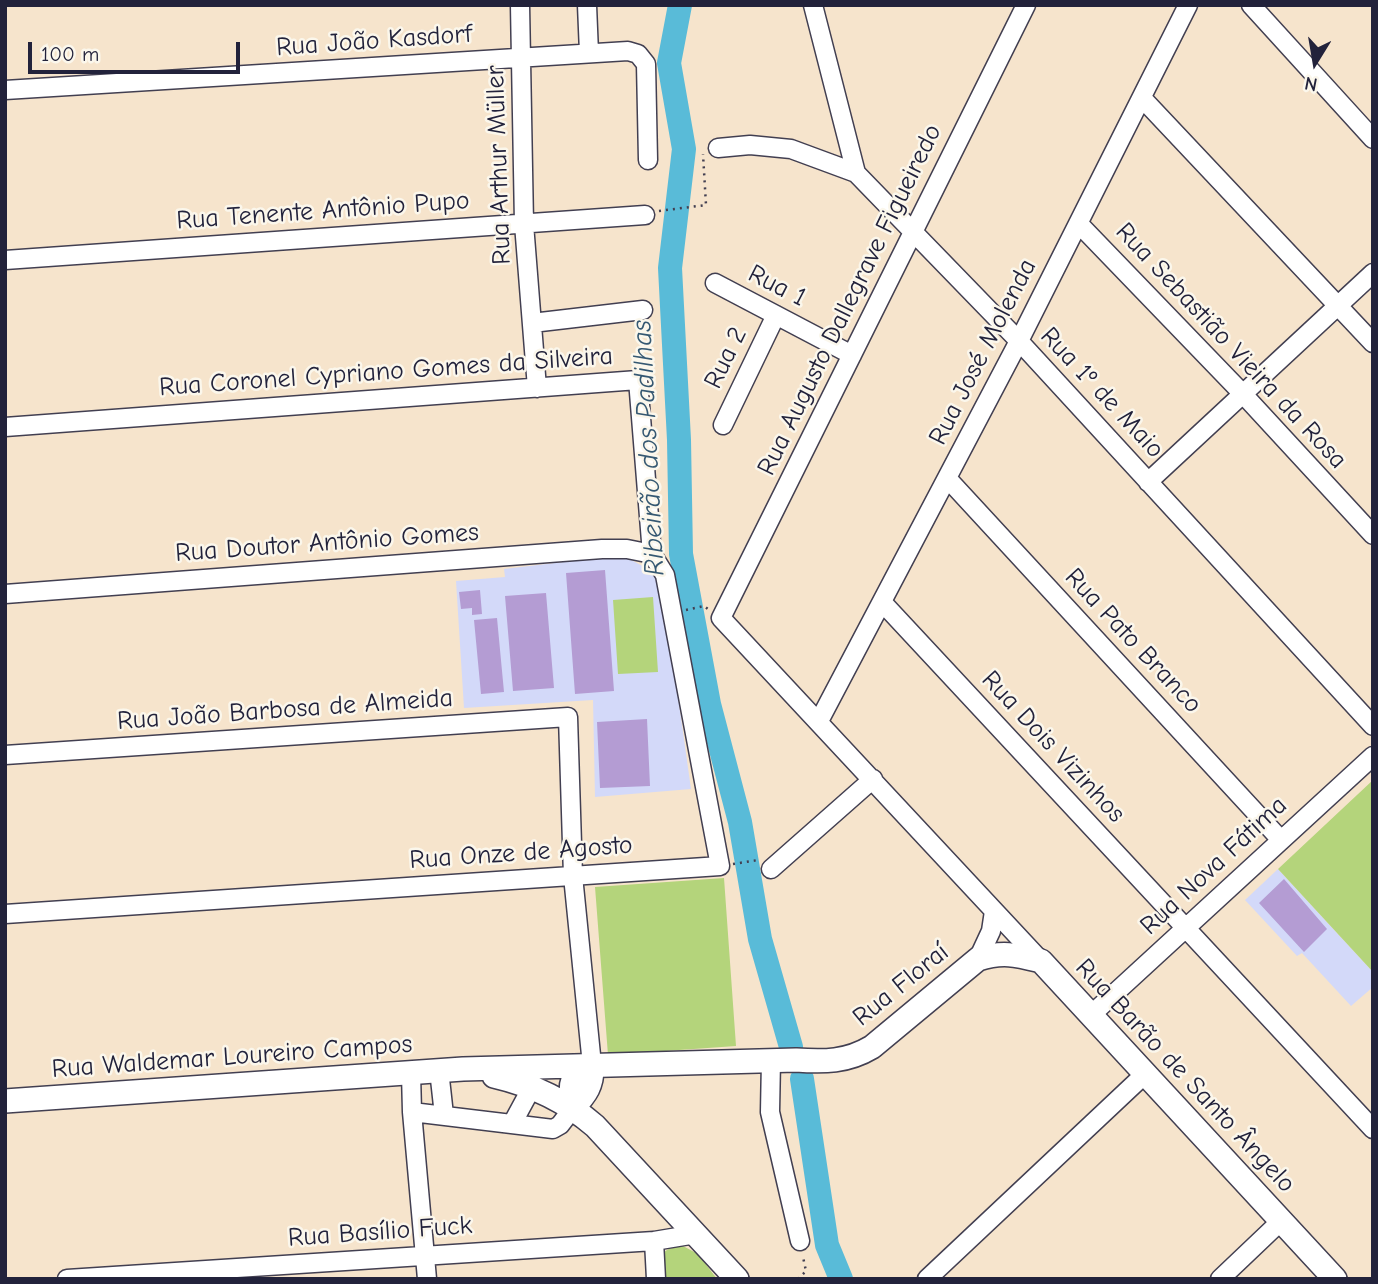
<!DOCTYPE html>
<html>
<head>
<meta charset="utf-8">
<style>
	body { margin:0 }
	#map { position:relative; width:1378px; height:1284px; overflow:hidden; background:#f6e4cc; font-family:"Comic Neue",sans-serif }
	canvas { display:block }
	.frame { position:absolute; inset:0; border:7px solid #22223b; pointer-events:none }
	.north { position:absolute; left:1280px; top:28px; width:70px; height:70px; -webkit-text-stroke:5px #fbf7ec; paint-order:stroke; rotate:191deg; font-size:19px; font-weight:700; line-height:28px; text-align:center; color:#22223b }
	.north::after { content:''; display:block; margin:auto; width:24px; height:32px; background:#22223b; clip-path:polygon(50% 0,100% 100%,50% 72%,0 100%) }
	.scale { position:absolute; left:28px; top:42px; width:212px; height:32px; box-sizing:border-box; border:4px solid #22223b; border-top:0; padding-left:9px; font-size:21px; line-height:24px; white-space:nowrap; color:#22223b; -webkit-text-stroke:5px #fbf7ec; paint-order:stroke }
</style>
</head>
<body>
<div id="map">
<canvas width="1378" height="1284"></canvas>
<div class="frame"></div>
<div class="north">N</div>
<div class="scale">100 m</div>
</div>
<script>
const g = document.querySelector('canvas').getContext('2d');
g.lineJoin = 'round';
function fill(path, color) { g.fillStyle = color; g.fill(path, 'evenodd'); }
function trace(path, color, width, dash) { g.strokeStyle = color; g.lineWidth = width; g.lineCap = dash ? 'butt' : 'round'; g.setLineDash(dash || []); g.stroke(path); }
function write(font, color, halo, rows, align = 'center') {
  g.font = font + ' "Comic Neue",sans-serif'; g.lineWidth = 5; g.setLineDash([]); g.textBaseline = 'middle'; g.strokeStyle = halo; g.fillStyle = color; for (const [text, x, y, turn = 0] of rows) {
    g.save(); g.translate(x, y); g.rotate((+turn || 0) * Math.PI / 180); g.textAlign = isNaN(turn) ? turn : align; if (halo) g.strokeText(text, 0, 0); g.fillText(text, 0, 0); g.restore();
  }
}
const built = new Path2D(`
	M622,555L661,576L691,789L595,797L593,700L464,708L456,581L505,577L504,569Z
	M1278,869L1373,972V987L1351,1006L1302,953L1297,956L1245,900Z`);
const green = new Path2D(`
	M653,597L658,672L618,674L613,600Z
	M1373,780V972L1278,869Z
	M724,878L736,1046L608,1055L595,887Z
	M683,1246L698,1254L717,1279H661C658,1258 659,1248 683,1246Z`);
const river = new Path2D(`
	M680,5L669,63L684,149L670,268L679,440L681,554L709,704L740,822L760,939L791,1047
	M802,1079L827,1245L841,1279`);
const building = new Path2D(`
	M605,570L614,691L575,694L566,573Z
	M480,590L482,614L472,615V608L461,609L459,592Z
	M546,593L554,688L513,691L505,596Z
	M497,618L504,692L481,694L474,620Z
	M647,719L650,786L600,788L597,722Z
	M1284,879L1327,929L1304,952L1259,903Z`);
const path = new Path2D(`
	M659,211L706,205L703,154
	M686,610L704,606L709,610
	M733,864L758,860
	M798,1279L806,1271L803,1257`);
const minor = new Path2D(`
	M520,5L524,224L537,388
	M587,5L589,53
	M813,5L856,173
	M1026,5L721,618L1041,961
	M1251,5L1373,139
	M5,90L628,51L638,54L646,64L648,160
	M1142,98L1373,343
	M718,148L750,145L791,149L856,173L1019,341L1373,726
	M1079,224L1242,393L1373,535
	M5,260L645,215
	M715,283L852,355
	M532,323L643,310
	M723,425L776,315
	M5,427L638,380L652,554L665,575L720,866L5,914
	M947,478L1281,840
	M1148,482L1373,273
	M5,594L602,549H627L652,554
	M882,602L1373,1129
	M819,721L1019,341L1188,5
	M5,755L568,717L573,876L592,1065
	M771,869L873,779
	M978,959L991,931L994,911
	M1091,1015L1373,756
	M771,1060L770,1112L800,1241
	M439,1070L444,1115
	M411,1073L412,1112L427,1279
	M412,1112L553,1129L560,1125L573,1108
	M512,1124L532,1087
	M654,1241L656,1279
	M67,1279L654,1241L696,1234
	M927,1279L1145,1074
	M1220,1279L1281,1221`);
const major = new Path2D(`
	M592,1065C593,1085 586,1094 573,1108C570,1084 568,1076 592,1065Z
	M494,1076C533,1085 565,1100 595,1126L737,1279
	M5,1101L463,1069L796,1060C824,1062 847,1062 872,1047L978,959C1003,951 1017,955 1041,961L1335,1279`);
const streetNames = [
	["Rua João Kasdorf",374,41,-4],
	["Rua Arthur Müller",499,165,-92],
	["Rua Tenente Antônio Pupo",323,211,-4],
	["Rua 1",777,286,27],
	["Rua Augusto Dallegrave Figueiredo",850,300,-64],
	["Rua Sebastião Vieira da Rosa",1231,346,47],
	["Rua José Molenda",983,352,-63],
	["Rua 2",726,358,-64],
	["Rua Coronel Cypriano Gomes da Silveira",386,372,-4],
	["Rua 1º de Maio",1102,393,47],
	["Rua Doutor Antônio Gomes",327,543,-4],
	["Rua Pato Branco",1133,641,47],
	["Rua João Barbosa de Almeida",285,710,-4],
	["Rua Dois Vizinhos",1053,747,47],
	["Rua Onze de Agosto",521,853,-4],
	["Rua Nova Fátima",1214,866,-43],
	["Rua Floraí",901,985,-39],
	["Rua Waldemar Loureiro Campos",232,1057,-4],
	["Rua Barão de Santo Ângelo",1185,1076,47],
	["Rua Basílio Fuck",380,1232,-4]
];
const waterNames = [
	["Ribeirão dos Padilhas",649,448,-93]
];
fill(built, '#d3d9f9');
fill(green, '#b4d47b');
trace(river, '#59bbd8', 24);
fill(building, '#b49cd3');
trace(minor, '#423f51', 21);
trace(major, '#423f51', 26);
trace(path, '#423f51', 2.5, [2, 5]);
trace(minor, '#fff', 18);
trace(major, '#fff', 23);
write('26px', '#22223b', '#fbf7ec', streetNames);
write('italic 28px', '#355872', '#fbf7ec', waterNames);
</script>
</body>
</html>
